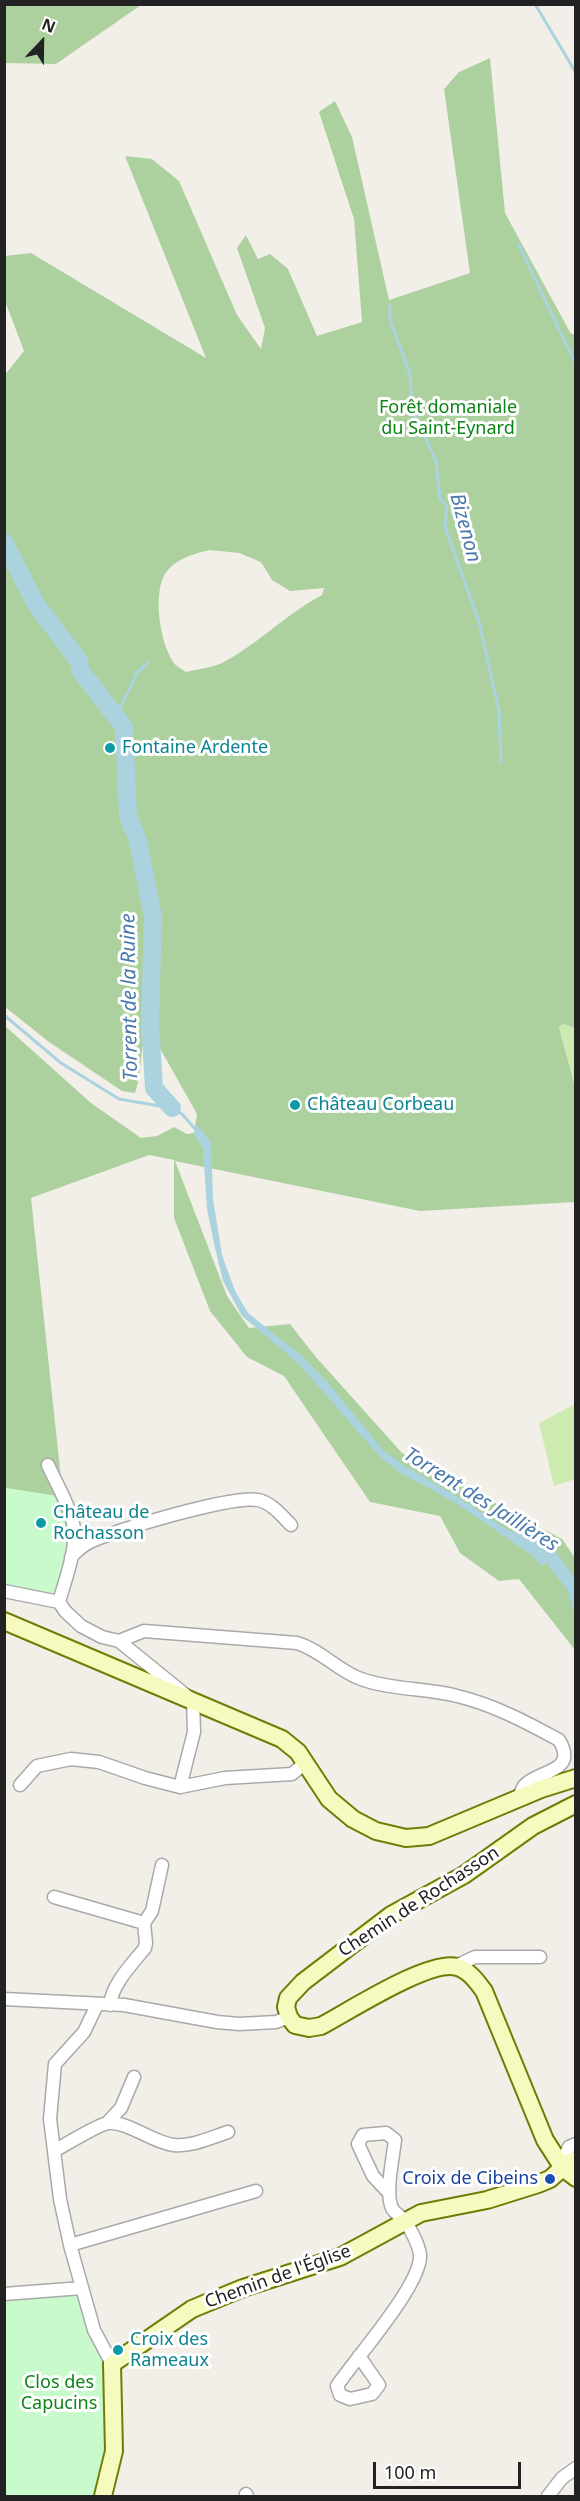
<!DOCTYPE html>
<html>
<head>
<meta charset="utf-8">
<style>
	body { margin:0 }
	#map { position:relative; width:580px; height:2501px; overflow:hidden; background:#f2efe9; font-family:"Noto Sans",sans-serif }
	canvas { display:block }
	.frame { position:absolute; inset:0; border:6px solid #222; pointer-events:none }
	.north { position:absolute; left:12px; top:12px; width:60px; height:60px; -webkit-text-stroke:4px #fff; paint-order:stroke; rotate:22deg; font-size:16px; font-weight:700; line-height:24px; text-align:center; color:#222 }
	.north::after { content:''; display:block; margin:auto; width:21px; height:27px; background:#222; clip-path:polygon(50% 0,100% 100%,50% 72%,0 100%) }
	.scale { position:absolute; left:373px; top:2462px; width:148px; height:27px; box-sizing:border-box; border:3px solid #222; border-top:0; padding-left:8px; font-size:18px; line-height:21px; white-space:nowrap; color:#222; -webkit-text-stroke:4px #fff; paint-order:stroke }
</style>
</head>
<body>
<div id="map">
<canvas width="580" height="2501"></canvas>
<div class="frame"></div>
<div class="north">N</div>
<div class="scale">100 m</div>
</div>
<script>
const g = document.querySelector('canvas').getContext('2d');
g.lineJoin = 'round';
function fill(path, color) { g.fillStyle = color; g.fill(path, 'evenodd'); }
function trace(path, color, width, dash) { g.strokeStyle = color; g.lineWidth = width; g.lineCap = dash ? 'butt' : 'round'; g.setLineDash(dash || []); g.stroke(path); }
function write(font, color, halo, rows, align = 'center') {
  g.font = font + ' "Noto Sans",sans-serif'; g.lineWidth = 6; g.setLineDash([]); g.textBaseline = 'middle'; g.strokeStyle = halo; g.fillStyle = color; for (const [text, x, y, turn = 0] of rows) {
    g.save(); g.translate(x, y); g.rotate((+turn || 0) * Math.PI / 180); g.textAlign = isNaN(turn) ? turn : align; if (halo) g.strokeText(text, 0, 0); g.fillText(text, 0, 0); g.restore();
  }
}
const grass = new Path2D(`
	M562,1024L575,1028V1087L559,1026Z
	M575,1404V1479L554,1486L539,1423Z`);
const forest = new Path2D(`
	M4,5L5,4L141,5L56,64L5,63Z
	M490,58L505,213L571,334H575V1028L563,1024L559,1027L575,1087V1202L420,1211L175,1161L227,1296L249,1328L290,1324L315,1356L402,1453L562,1539L575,1558V1650L519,1579L499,1581L460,1553L440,1516L370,1502L284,1376L247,1357L210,1311L174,1218V1160L149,1155L31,1198L63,1497L5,1488L4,1025L91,1103L141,1138L157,1136L174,1127L187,1134L194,1133L197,1114L157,1043L155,1016C136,1044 145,1064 135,1093L122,1091L49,1042L5,1007L4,376L24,351L5,301V256L31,253L206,358L125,156L152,159L179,181L237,315L261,349L265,328L237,248L246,235L258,259L270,254L288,269L317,336L362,322L354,219L319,112L335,101L352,137L389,300L470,273L444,89L459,72ZM210,550L239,553L261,562L272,580L290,591L324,588L322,595C286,614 258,644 222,663C211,668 197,669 186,672C181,669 174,665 172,660C160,640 154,599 163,578C171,560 193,554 210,550Z`);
const park = new Path2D(`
	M5,1488L63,1497L72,1521L59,1602L5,1591Z
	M82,2288L112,2364L103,2496H5V2294Z`);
const water = new Path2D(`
	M196,1124L211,1142L213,1199L222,1255L235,1291L248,1313L302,1356L330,1385L383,1450L405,1466L453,1494L510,1531L539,1538L550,1544L575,1578V1618L568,1591L547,1563L542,1566L532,1555L454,1502L401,1473L381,1458L299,1364L242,1316L223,1281L215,1248L207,1209L203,1149L194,1134Z`);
const stream = new Path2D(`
	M535,4L576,73
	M519,245L576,365
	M390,305V320L410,374L412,409L436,461L440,499L447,506L445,527L479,622L499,711L501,762
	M117,716L137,672L149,662
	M4,1015L61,1063L119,1099L172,1108L182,1114L196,1130`);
const river = new Path2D(`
	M4,542L37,606L79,661L80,670L124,727L128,815L138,841L153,917L150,1022L154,1088L172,1108`);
const street = new Path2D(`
	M48,1465C56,1483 72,1510 74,1529C76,1553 65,1580 59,1602
	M71,1557C76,1552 82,1546 88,1543C114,1530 233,1495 258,1500C272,1503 282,1516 291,1525
	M4,1591L59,1602L65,1611L81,1626L102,1637L119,1641L144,1631L297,1643C321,1650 338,1671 361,1679C392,1690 426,1688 457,1696C492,1704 528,1723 559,1740C579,1773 537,1770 524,1786C522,1789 520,1795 518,1799
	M119,1641L193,1701L194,1732L180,1787
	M20,1785L37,1766L71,1759L99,1762L145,1778L180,1787L225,1778L292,1774L305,1763
	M54,1897L144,1923
	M456,1966L475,1957H540
	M4,1999L124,2005L217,2022L239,2024L276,2022L289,2017
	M97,2005L84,2032L55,2064L50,2119L60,2199L70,2245L94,2330L112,2364
	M110,2005C112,1984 132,1964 145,1948L146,1943L144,1923L152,1911L162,1865
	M107,2123L121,2108L134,2077
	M54,2151C65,2145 97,2125 108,2123C128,2121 153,2143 174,2145C192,2147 212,2137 228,2132
	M561,2165L569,2147L576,2144
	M70,2245L256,2191
	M4,2294L82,2288
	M359,2356L379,2385L372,2394L350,2399L340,2395L337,2386C355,2359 422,2284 420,2255C419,2245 410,2228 405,2221C401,2216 394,2213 392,2208C385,2193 393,2158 395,2140L386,2133L363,2135L358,2144L373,2176L388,2192
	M246,2494L247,2496
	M548,2496L562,2478L576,2468`);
const secondary = new Path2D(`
	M4,1621L282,1739L298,1752L329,1799L353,1819L376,1831L406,1838L429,1836L541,1789L576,1778
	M576,1804L533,1826L464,1875L391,1915L303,1982L288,1998L286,2007L289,2017L295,2025L309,2028L321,2026C348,2012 429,1959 457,1967C469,1970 477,1982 484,1991L545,2140L563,2168L576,2178
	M103,2496L114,2451L112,2364L192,2309L243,2288L340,2257L421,2213L487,2200L538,2184L550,2179L568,2163L576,2160`);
const markers = [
	[110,748,6,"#0f9aa8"],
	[295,1105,6,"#0f9aa8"],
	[41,1523,6,"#0f9aa8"],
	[550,2179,6,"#1a4fb4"],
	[118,2350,6,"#0f9aa8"]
];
const parkNames = [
	["Forêt domaniale",448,408],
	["du Saint-Eynard",448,429],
	["Clos des",59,2383],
	["Capucins",59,2404]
];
const cultureNames = [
	["Fontaine Ardente",122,748],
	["Château Corbeau",307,1105],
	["Château de",53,1513],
	["Rochasson",53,1534],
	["Croix des",130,2340],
	["Rameaux",130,2361]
];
const streetNames = [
	["Chemin de Rochasson",419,1902,-33],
	["Chemin de l'Église",278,2277,-20]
];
const transitNames = [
	["Croix de Cibeins",538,2179]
];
const waterNames = [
	["Bizenon",465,528,75],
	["Torrent de la Ruine",130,997,-91],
	["Torrent des Jaillières",481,1500,32]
];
fill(grass, '#cdebb0');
fill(forest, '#add19e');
fill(park, '#c8facc');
fill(water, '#aad3df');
trace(stream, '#aad3df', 3);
trace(river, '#aad3df', 18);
trace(street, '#a9a9a9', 15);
trace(secondary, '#707d05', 20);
trace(street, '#fff', 12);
trace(secondary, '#f7fabf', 16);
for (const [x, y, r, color] of markers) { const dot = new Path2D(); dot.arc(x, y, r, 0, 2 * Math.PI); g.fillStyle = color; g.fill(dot); trace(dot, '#fff', 2); }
write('18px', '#0c8416', '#fff', parkNames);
write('18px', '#0d838f', '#fff', cultureNames, 'left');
write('18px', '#222', '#fff', streetNames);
write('18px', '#164399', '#fff', transitNames, 'right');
write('italic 20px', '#4a7aab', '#fff', waterNames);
</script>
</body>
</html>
